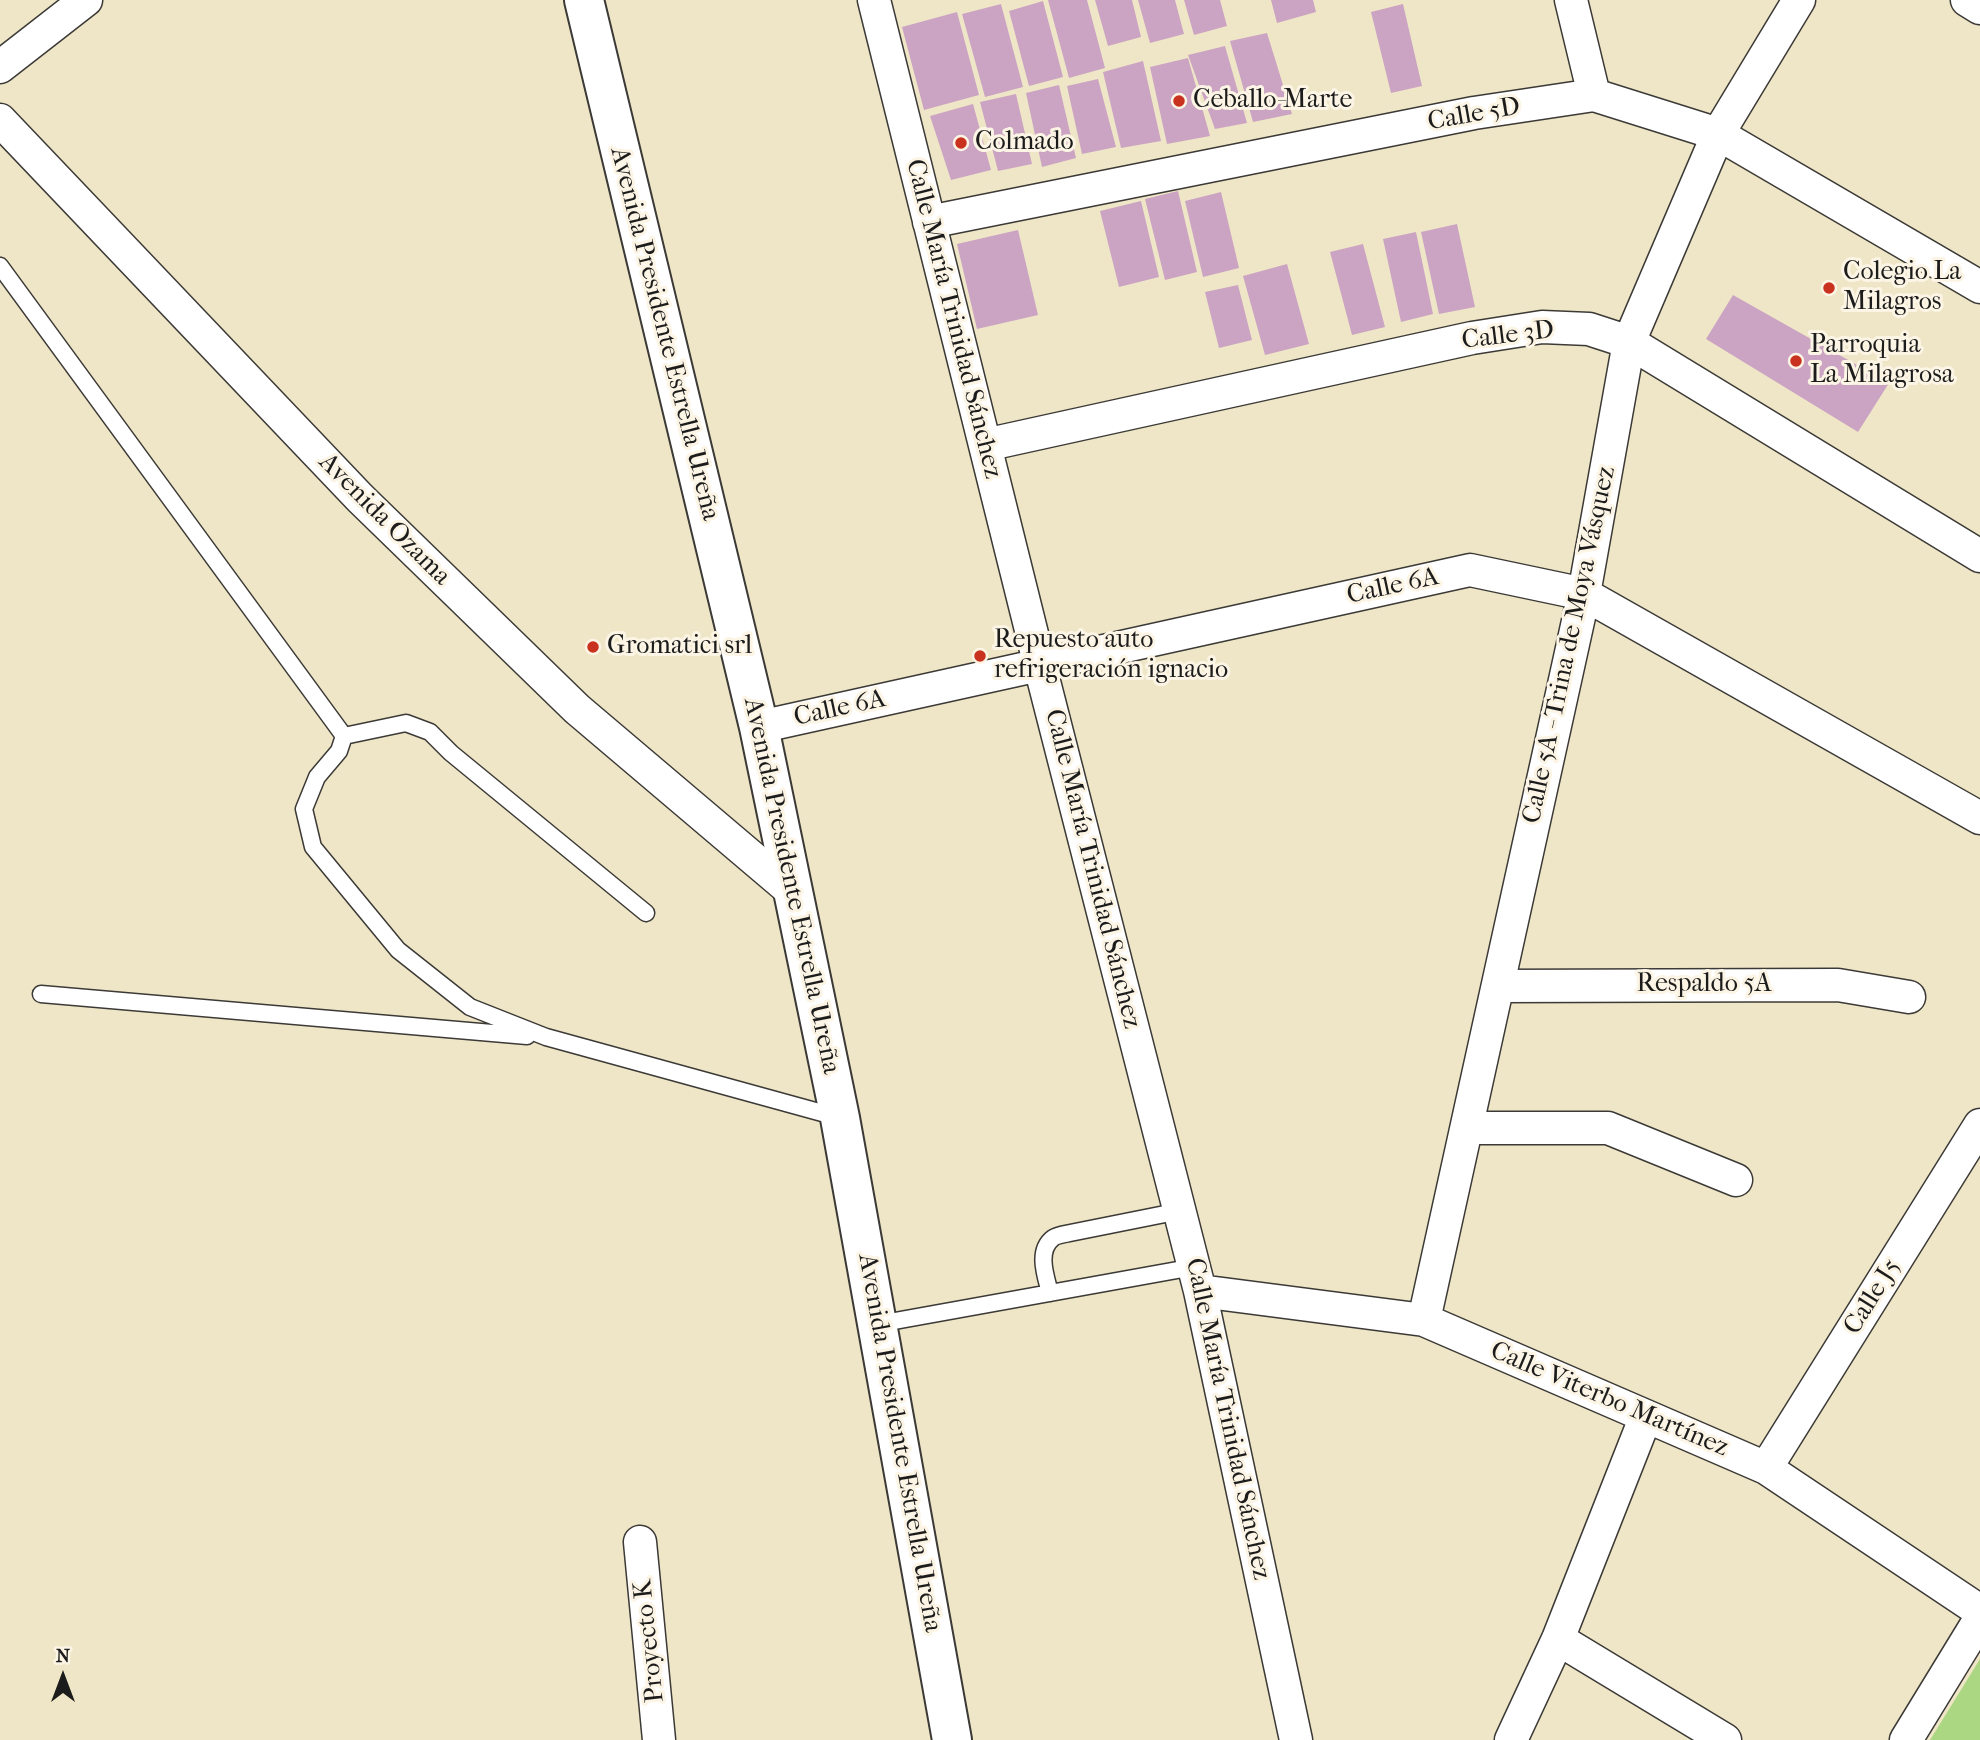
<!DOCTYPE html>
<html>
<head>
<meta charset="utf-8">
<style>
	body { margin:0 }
	#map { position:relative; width:1980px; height:1740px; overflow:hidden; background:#efe6c7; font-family:"IM FELL French Canon",serif }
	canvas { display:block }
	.north { position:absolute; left:28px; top:1642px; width:70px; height:70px; -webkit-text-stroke:5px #fcf5e5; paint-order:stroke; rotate:0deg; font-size:19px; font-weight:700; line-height:28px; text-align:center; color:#1c1c1c }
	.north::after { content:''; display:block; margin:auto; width:24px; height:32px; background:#1c1c1c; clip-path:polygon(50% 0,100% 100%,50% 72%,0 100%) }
</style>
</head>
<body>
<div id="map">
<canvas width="1980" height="1740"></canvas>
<div class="north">N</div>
</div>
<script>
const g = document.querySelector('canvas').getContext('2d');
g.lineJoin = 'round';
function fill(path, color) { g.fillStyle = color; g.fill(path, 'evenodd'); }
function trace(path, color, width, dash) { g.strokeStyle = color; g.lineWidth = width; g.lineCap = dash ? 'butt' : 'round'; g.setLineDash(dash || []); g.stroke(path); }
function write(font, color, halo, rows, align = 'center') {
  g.font = font + ' "IM FELL French Canon",serif'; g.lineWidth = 6; g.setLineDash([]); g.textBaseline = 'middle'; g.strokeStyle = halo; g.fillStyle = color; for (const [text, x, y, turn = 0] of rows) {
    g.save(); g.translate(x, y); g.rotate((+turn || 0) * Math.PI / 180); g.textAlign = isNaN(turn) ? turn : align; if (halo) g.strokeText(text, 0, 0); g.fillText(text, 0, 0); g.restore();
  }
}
const green = new Path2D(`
	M1980,1659V1740H1930Z`);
const building = new Path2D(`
	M1048,0H1087L1105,68L1069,78Z
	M1095,0H1132L1141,37L1108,46Z
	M1138,0H1175L1184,34L1150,43Z
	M1184,0H1220L1227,26L1194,35Z
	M1271,0H1313L1316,12L1277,23Z
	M1043,1L1063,77L1029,86L1009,11Z
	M1001,4L1023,87L985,97L962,14Z
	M1403,4L1422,86L1391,93L1371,12Z
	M957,12L979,95L924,110L902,27Z
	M1267,33L1292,114L1253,122L1230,41Z
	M1225,46L1247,123L1215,129L1188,55Z
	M1188,58L1210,136L1167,144L1150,67Z
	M1143,61L1161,141L1121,148L1103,72Z
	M1098,79L1116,147L1082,154L1067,86Z
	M1059,85L1076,158L1042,167L1026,93Z
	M1016,94L1032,164L998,171L980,102Z
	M973,104L991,170L951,180L930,116Z
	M1178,191L1197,272L1165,280L1145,199Z
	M1221,192L1239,268L1203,277L1185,201Z
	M1141,201L1159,277L1119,287L1100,211Z
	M1457,224L1475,307L1439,314L1421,232Z
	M1018,230L1038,315L977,329L957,244Z
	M1416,232L1433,314L1401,322L1383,239Z
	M1363,244L1385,327L1352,335L1330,252Z
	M1287,264L1309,344L1265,355L1243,276Z
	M1238,285L1252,340L1219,348L1205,292Z
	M1733,295L1889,383L1858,432L1706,339Z`);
const lane = new Path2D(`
	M0,266L344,736
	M344,736L339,751L317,777L304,809L313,847L398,950L470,1007L546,1037L837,1117
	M344,736L406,723L430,732L451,753L646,913
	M41,994L527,1036
	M1050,1293C1046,1277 1036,1251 1053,1238C1057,1235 1065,1234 1070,1233L1180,1211
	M878,1324L1194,1267`);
const street = new Path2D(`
	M874,0L1040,666L1200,1291L1296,1740
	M1571,0L1594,95
	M1967,0L1980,8
	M0,67L86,0
	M0,120L360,498L577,709L794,893
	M929,222L1474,113L1594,95L1718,134L1980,287
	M985,445L1472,338L1542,327L1589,329L1629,342L1980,556
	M759,727L1470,570L1584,594L1980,818
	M1498,986L1838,985L1909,997
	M1467,1128H1608L1736,1180
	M1200,1291L1424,1320L1766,1468L1980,1611
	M1424,1320L1584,594L1629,342L1718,134L1799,0
	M1766,1468L1980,1125
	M640,1542L659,1740
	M1558,1639L1725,1740
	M1511,1740L1558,1639L1646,1416
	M1906,1740L1980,1619`);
const secondary = new Path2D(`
	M584,0L759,727L840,1118L952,1740`);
const markers = [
	[1179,101,7,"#c8321e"],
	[961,143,7,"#c8321e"],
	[1829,288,7,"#c8321e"],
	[1796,361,7,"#c8321e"],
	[593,647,7,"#c8321e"],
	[980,656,7,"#c8321e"]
];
const poiNames = [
	["Ceballo-Marte",1193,101],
	["Colmado",975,143],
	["Colegio La",1843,273],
	["Milagros",1843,303],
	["Parroquia",1810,346],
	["La Milagrosa",1810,376],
	["Repuesto auto",994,641],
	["refrigeración ignacio",994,671],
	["Gromatici srl",607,647]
];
const streetNames = [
	["Calle 5D",1474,115,-10],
	["Calle María Trinidad Sánchez",953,319,76],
	["Avenida Presidente Estrella Ureña",664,334,76],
	["Calle 3D",1508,336,-7],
	["Avenida Ozama",384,520,45],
	["Calle 6A",1393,587,-12],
	["Calle 5A - Trina de Moya Vásquez",1570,645,-78],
	["Calle 6A",840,709,-12],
	["Calle María Trinidad Sánchez",1092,869,76],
	["Avenida Presidente Estrella Ureña",791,886,78],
	["Respaldo 5A",1704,985],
	["Calle J5",1873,1297,-58],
	["Calle Viterbo Martínez",1609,1400,23],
	["Calle María Trinidad Sánchez",1227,1419,78],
	["Avenida Presidente Estrella Ureña",899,1443,80],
	["Proyecto K",650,1641,-96]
];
fill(green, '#acd782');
fill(building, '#cba4c3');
trace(lane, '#3c3a36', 19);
trace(street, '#3c3a36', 35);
trace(secondary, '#3c3a36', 42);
trace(lane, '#fff', 16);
trace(street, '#fff', 32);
trace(secondary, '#fff', 38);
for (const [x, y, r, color] of markers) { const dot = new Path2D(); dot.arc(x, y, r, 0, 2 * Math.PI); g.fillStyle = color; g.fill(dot); trace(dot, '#fcf5e5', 2.5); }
write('26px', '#1c1c1c', '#fcf5e5', poiNames, 'left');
write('26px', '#1c1c1c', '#fcf5e5', streetNames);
</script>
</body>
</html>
